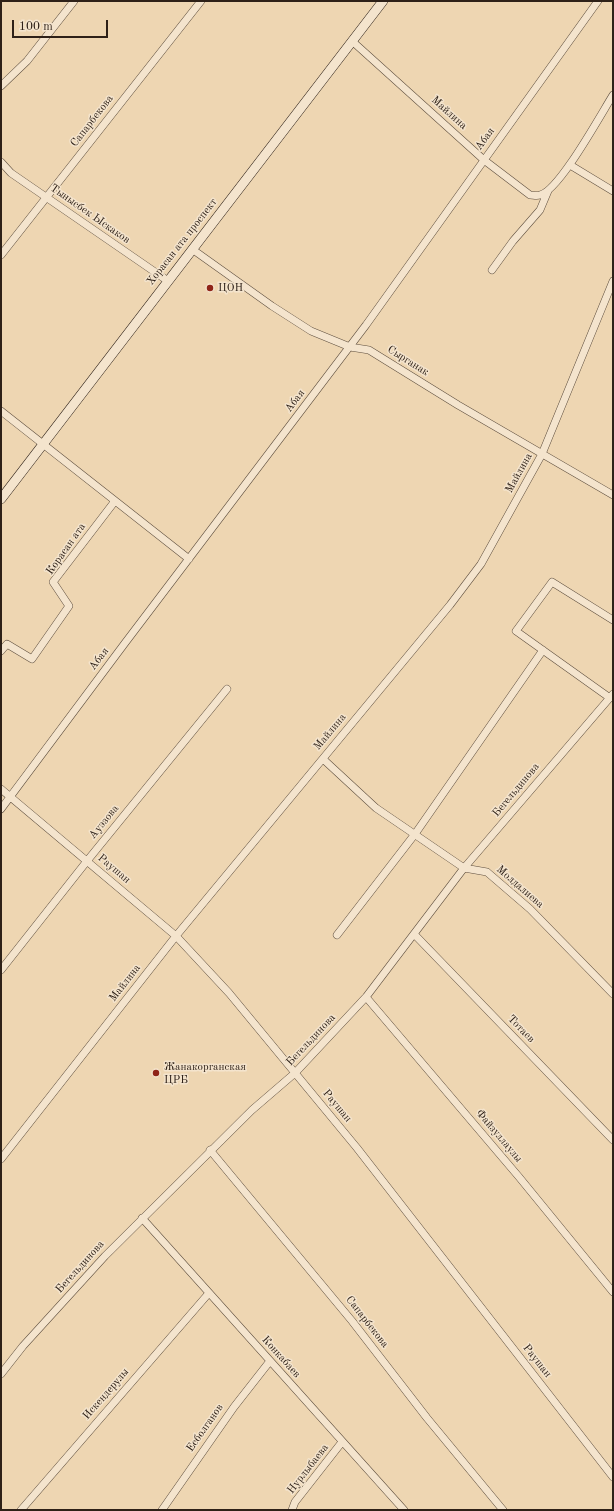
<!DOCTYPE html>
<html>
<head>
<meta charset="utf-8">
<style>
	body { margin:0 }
	#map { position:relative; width:614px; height:1511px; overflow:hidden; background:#eed6b2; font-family:"Old Standard TT",serif }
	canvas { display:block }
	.frame { position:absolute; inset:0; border:2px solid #2e2118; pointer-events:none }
	.scale { position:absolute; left:12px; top:20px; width:96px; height:18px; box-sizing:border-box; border:2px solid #2e2118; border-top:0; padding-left:5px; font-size:12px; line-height:14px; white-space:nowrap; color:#2e2118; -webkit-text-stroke:3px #f4e4cd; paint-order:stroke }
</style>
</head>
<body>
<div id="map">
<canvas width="614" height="1511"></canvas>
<div class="frame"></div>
<div class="scale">100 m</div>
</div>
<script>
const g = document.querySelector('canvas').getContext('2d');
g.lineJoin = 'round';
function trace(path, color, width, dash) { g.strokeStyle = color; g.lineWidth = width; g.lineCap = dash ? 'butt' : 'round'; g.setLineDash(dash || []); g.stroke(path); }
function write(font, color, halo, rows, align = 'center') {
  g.font = font + ' "Old Standard TT",serif'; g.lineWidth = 3; g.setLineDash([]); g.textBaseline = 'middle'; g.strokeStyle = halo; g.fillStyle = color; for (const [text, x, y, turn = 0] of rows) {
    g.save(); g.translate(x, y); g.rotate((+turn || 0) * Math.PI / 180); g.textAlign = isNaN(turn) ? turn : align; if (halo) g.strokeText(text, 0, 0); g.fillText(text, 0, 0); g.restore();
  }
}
const street = new Path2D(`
	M352,41L484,160L530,195C533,195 537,196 540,195C559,191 601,114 613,95
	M1,86L27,61L74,1
	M1,162L11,173L168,281
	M570,165L613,191
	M192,249L272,306L311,331L350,347L369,350L458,405L613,495
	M1,255L201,1
	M492,270L513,241L540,210L548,191
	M1,411L189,559
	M1,651L7,644L32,659L69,606L53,582L115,501
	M610,698L516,631L552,582L613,620
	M323,759L376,808L464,868L487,872L530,909L613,994
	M1,789L176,936L229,993L357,1148L613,1477
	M1,809L125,643L366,325L598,1
	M414,934L613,1140
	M337,935L415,834L543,650
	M1,970L87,861L227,689
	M366,997L519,1177L613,1292
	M210,1150L352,1321L427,1418L503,1510
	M1,1159L176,936L450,605L481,564L542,454L613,281
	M142,1218L404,1510
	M1,1374L23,1346L105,1256L252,1110L295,1073L366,997L464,868L613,694
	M21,1510L209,1293
	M162,1510L234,1407L270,1361
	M292,1510L295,1502L342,1442`);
const secondary = new Path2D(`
	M1,499L383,1`);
const markers = [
	[210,288,4,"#8f2418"],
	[156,1073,4,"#8f2418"]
];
const streetNames = [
	["Майлина",449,113,42],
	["Сапарбекова",92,121,-52],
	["Абая",485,139,-54],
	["Тынысбек Ыскаков",90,214,35],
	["Хорасан ата проспект",182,242,-52],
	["Сырганак",408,361,32],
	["Абая",295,401,-53],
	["Майлина",519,473,-61],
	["Корасан ата",66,549,-55],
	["Абая",99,659,-53],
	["Майлина",330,732,-50],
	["Бегельдинова",516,790,-50],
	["Ауэзова",104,822,-51],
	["Раушан",114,869,40],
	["Молдалиева",520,887,41],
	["Майлина",125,983,-52],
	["Тотаев",521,1029,46],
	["Бегельдинова",311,1040,-47],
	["Раушан",337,1106,50],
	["Файзуллаулы",499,1136,50],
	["Бегельдинова",80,1267,-48],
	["Сапарбекова",367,1322,52],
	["Конкабаев",281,1357,48],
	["Раушан",537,1361,52],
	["Искендерулы",106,1394,-49],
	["Есболганов",205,1428,-55],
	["Нурлыбаева",308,1469,-52]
];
const poiNames = [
	["ЦОН",218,288],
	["Жанакорганская",164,1067],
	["ЦРБ",164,1080]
];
trace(street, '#5e4e3e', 8);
trace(secondary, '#2e2118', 10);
trace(street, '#f4e4cd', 7);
trace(secondary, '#f4e4cd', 9);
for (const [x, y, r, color] of markers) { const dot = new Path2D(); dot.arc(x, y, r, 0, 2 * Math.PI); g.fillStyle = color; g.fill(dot); trace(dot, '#f4e4cd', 1.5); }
write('11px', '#2e2118', '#f4e4cd', streetNames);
write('11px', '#2e2118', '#f4e4cd', poiNames, 'left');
</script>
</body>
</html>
